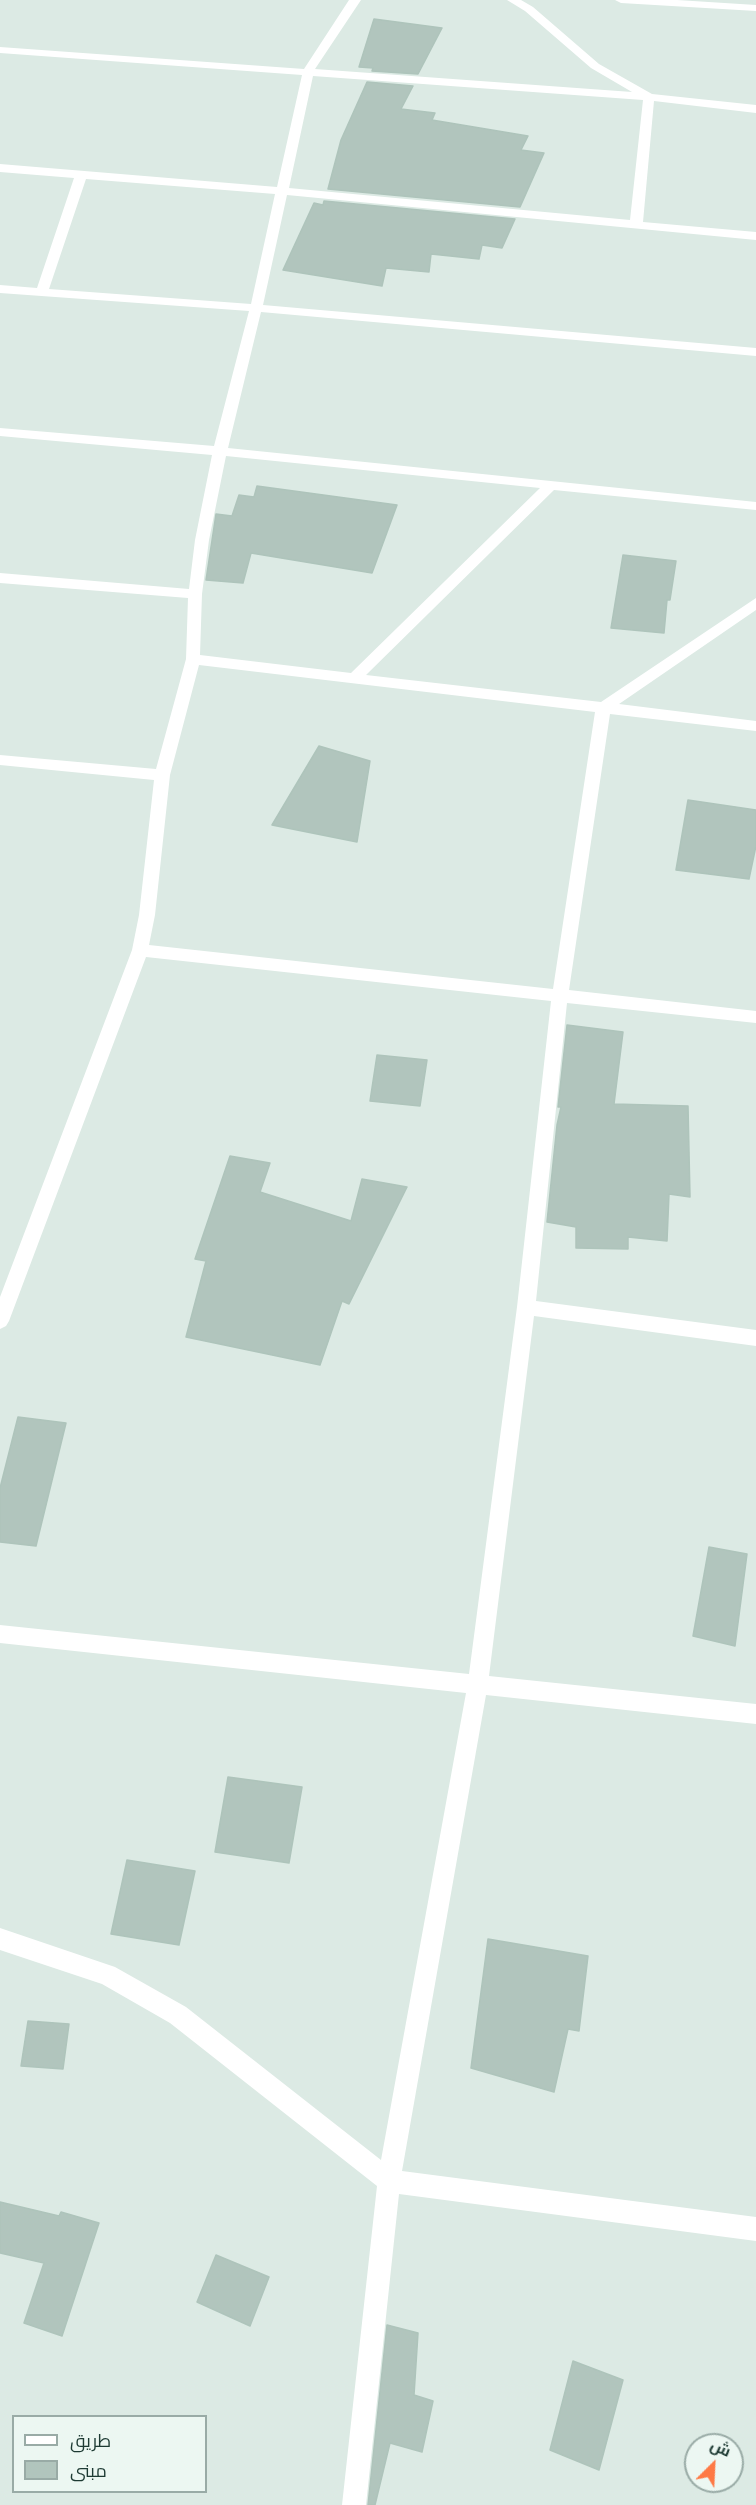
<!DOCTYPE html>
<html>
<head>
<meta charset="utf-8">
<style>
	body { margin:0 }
	#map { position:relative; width:756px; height:2505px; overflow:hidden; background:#dceae4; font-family:Poppins,Cairo,sans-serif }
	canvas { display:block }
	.legend { position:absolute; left:12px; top:2415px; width:195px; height:78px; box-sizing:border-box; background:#ecf7f2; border:2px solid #99aba6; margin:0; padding:8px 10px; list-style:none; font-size:18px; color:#1d3a33 }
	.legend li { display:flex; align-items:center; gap:12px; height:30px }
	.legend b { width:30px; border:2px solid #99aba6 }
	.north { position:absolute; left:684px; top:2433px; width:60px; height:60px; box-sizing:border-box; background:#ecf7f2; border:2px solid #99aba6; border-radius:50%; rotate:24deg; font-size:16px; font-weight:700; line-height:24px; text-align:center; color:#1d3a33 }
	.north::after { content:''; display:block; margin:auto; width:21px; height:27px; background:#fe7945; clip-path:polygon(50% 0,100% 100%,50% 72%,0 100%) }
</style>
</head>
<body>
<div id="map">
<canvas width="756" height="2505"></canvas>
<ul class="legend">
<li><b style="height:8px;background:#fff"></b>طريق</li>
<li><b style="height:16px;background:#b1c5bd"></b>مبنى</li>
</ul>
<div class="north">ش</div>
</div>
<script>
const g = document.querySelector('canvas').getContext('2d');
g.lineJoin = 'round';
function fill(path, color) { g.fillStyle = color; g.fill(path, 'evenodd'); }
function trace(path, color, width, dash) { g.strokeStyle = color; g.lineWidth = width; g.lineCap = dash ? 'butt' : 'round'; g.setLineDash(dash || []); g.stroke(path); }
const building = new Path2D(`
	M374,19L442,28L418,74L372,71L373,68L359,67Z
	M367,82L413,86L401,109L435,113L432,120L528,136L521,150L544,153L520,207L328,189L341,140Z
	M324,201L515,219L502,248L482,245L479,259L431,254L429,272L386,268L382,286L283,270L314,203L323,205Z
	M257,486L397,505L372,573L251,553L243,583L206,580L216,514L232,516L239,495L254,497Z
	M623,555L676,561L670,600H667L664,633L611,628Z
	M319,746L370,761L357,842L272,825Z
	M688,800L756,810V846L749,879L676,870Z
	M567,1025L623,1032L614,1104L688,1106L690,1197L669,1194L667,1241L628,1237V1249L576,1248V1227L547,1222L557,1125L561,1107H558Z
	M377,1055L427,1060L420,1106L370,1101Z
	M230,1156L270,1163L260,1192L351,1221L362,1179L407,1187L349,1304L342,1301L320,1365L186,1337L206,1261L195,1259Z
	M18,1417L66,1423L36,1546L0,1542V1488Z
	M709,1547L747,1554L735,1646L693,1636Z
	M228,1777L302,1787L289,1863L215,1852Z
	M127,1860L195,1871L179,1945L111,1934Z
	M488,1939L588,1956L579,2031L568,2029L554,2092L471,2068Z
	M28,2021L69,2024L63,2069L21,2066Z
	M0,2202L59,2216L61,2212L99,2223L62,2336L24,2323L44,2263L0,2253Z
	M216,2255L269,2277L250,2326L197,2302Z
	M387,2325L418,2333L414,2395L433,2401L422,2452L390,2443L375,2505H368Z
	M573,2361L623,2380L599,2470L550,2450Z`);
const street = new Path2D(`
	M349,0H361L315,69L632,92L591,68L525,11L507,0H521L533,7L599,64L652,94L756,105V113L654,101L643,222L756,232V240L287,195L263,305L756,348V356L261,312L228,448L756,502V510L554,490L366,675L601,702L756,598V610L619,704L756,721V731L610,714L569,990L756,1011V1023L567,1003L536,1301L756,1330V1346L534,1316L489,1676L756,1704V1724L486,1695L402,2171L756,2217V2241L399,2194L366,2505H342L377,2186L170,2023L102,1984L0,1950V1928L115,1967L186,2007L381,2160L466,1693L0,1643V1625L469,1674L517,1307L551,1001L146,957L9,1321L6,1326L0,1329V1297L132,950L139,915L154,780L0,765V755L156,769L186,659L188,598L0,583V573L189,589L195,540L212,455L0,436V428L214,446L249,311L0,293V285L37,288L74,178L0,172V164L277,187L302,75L0,53V47L304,69ZM313,76L643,100L630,220L289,188ZM86,179L275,194L251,304L49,289ZM226,456L540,488L351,673L200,655L202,594L209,540ZM199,665L595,712L553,989L149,945L155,915L170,775Z
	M615,0H677L756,5V11L621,3Z`);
fill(building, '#b1c5bd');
trace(building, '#aec4bb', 1.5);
fill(street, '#fff');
</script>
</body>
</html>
